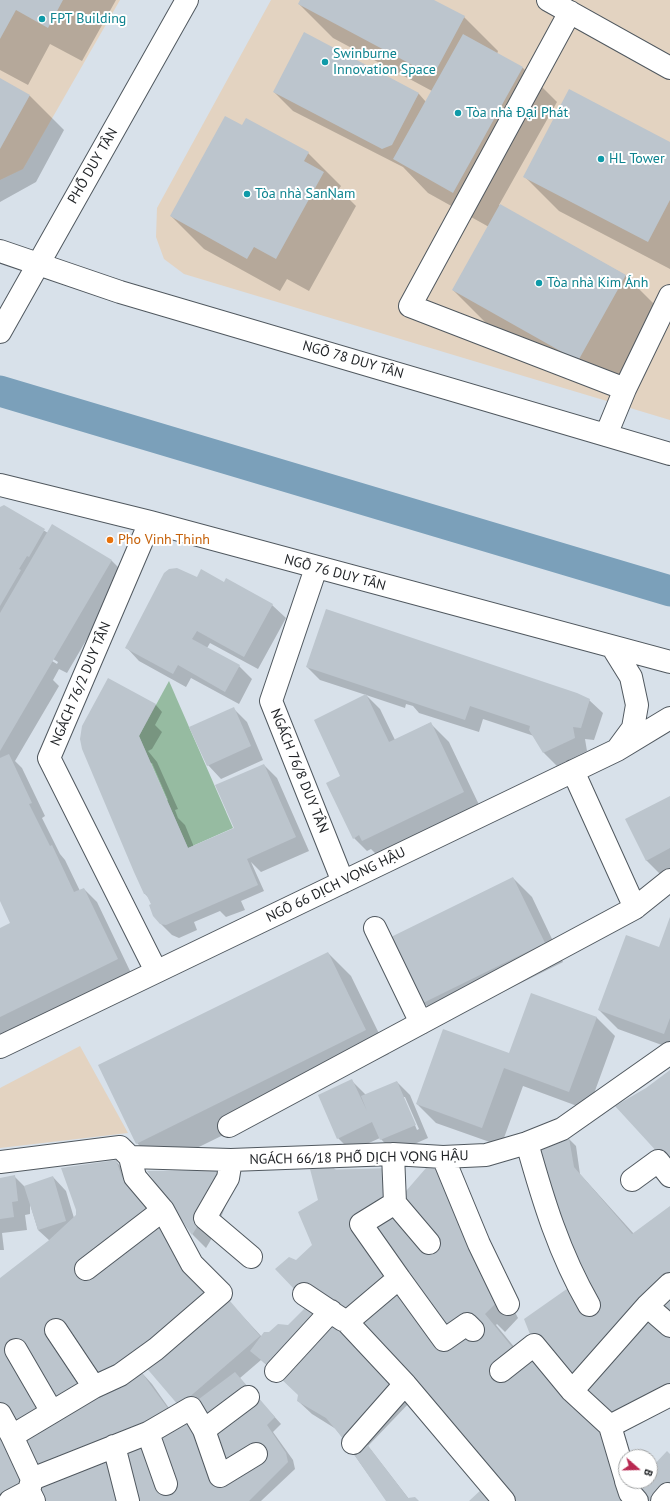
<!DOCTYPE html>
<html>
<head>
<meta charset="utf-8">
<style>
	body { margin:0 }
	#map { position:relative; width:670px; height:1501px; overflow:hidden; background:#d8e1ea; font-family:"PT Sans",sans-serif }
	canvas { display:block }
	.north { position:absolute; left:618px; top:1449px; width:40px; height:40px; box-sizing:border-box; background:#fff; border:1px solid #a5a7a8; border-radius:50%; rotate:110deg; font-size:11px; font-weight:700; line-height:16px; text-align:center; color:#1f2225 }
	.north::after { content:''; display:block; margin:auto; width:14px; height:18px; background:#b92952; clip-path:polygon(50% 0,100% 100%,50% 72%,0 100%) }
</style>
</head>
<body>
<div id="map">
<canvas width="670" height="1501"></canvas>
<div class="north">B</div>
</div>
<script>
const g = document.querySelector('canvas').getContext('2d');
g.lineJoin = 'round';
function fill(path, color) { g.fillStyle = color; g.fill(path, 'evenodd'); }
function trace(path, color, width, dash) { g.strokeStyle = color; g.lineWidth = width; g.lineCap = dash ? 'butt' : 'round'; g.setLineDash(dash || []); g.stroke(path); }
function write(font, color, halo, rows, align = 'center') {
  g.font = font + ' "PT Sans",sans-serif'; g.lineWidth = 4; g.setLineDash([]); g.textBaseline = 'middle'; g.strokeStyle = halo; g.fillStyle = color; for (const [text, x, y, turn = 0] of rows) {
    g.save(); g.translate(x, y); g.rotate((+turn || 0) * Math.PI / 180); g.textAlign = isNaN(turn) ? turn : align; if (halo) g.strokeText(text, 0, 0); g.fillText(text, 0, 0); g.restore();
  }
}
const commercial = new Path2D(`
	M0,0H120L23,169L0,180Z
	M271,0H670V420L184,274L164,259L156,237L157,208Z
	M80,1046L128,1133L0,1148V1088Z`);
const green = new Path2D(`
	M169,681L233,828L188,848L139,736Z`);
const shadow = new Path2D(`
	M0,0H116L82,61L50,44L28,85L0,70Z
	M301,0H432L464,17L498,51L497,54L523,68L557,102L499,205L625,275L658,308L611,393L486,323L453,290L489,227L428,193L403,167L293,111L274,92L304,34L419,94L426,102L432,91L333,38L299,4Z
	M0,79L30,96L64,130L36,182L0,202Z
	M242,127L308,153L341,186L339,189L356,206L309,291L287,279L280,291L204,249L171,216Z
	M670,143V269L559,211L525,177Z
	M4,506L48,533L52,526L112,561L125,574L67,673L59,669L53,680L59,686L15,761L22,768L45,816L42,818L60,854L65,860L80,891L84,889L97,902L131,973L0,1044V929L12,924L0,899V508ZM9,633L58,662L57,664L9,635Z
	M197,578L224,583L272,605L286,618L258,669L210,643L207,648L239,666L252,679L239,704L191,678L186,687L139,661L126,647Z
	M307,667L589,700L603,713L594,740L585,739L587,751L557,766L544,753L534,736L483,719L479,732L419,713L413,706L406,704L405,708L366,695L380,709L395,740L430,723L449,742L482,811L376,854L371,849L367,851L354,838L342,776L366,695L320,680Z
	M109,680L156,705L162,712L155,725L162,732L152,749L148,751L157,762L178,809L175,810L178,818L185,825L194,847L235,829L264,765L277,778L309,851L261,872L251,862L264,891L241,901L245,910L226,917L220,911L194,922L197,930L179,938L172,935L158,921L149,898L145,894ZM150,763H152L168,800L166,801Z
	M233,708L247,722L263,760L221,779L208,765Z
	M670,797V877L665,879L646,860Z
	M513,878L532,897L563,962L443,1022L424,1003L392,938Z
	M670,919V1048L618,1029L599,1010L659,949Z
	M328,953L351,976L389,1054L160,1166L137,1143Z
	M596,1017L615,1036L588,1110L523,1086L501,1146L436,1123L417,1104L509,1054Z
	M352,1081L366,1095L397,1082L410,1095L428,1138L394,1153L380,1138L351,1151L338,1138ZM403,1097H405L419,1129L417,1130Z
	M569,1139L576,1146L580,1174L634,1234L670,1207L590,1401L534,1341L593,1312L603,1304L538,1153Z
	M116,1161L224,1296L262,1337L313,1315L411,1401L368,1446L409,1499L418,1501H387L336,1429L312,1414L298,1401L299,1395L261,1360L240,1378L281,1424L273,1432L293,1460L295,1469L261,1501H44L14,1426L0,1403V1280L50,1241L38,1230L30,1204V1214L25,1215L27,1230L2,1233L4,1250H0V1179L14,1176L25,1187L53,1177L66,1191L74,1218ZM148,1369L193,1418L178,1421L152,1384L142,1373Z
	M387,1169L402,1198L481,1246L518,1318L505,1332L497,1324L496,1325L525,1360L587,1415L618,1452L296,1261L313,1245L319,1201L320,1170Z
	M149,1172L234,1184L215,1233L206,1248L193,1235Z`);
const canal = new Path2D(`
	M0,391L670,591`);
const building = new Path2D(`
	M0,0H63L48,28L16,10L0,39Z
	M300,0H434L465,16L433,76L298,4Z
	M304,32L419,93L392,145L382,149L273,92Z
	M463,34L523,67L453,193L393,159Z
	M0,78L30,95L0,149Z
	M569,89L670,142V200L648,242L523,177Z
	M225,116L242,125L246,118L309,152L304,161L324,172L276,259L254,247L247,259L170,216Z
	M500,204L626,275L578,361L452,290Z
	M4,505L45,529L29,557L27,556L19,569L21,570L0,606V507Z
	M52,524L112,560L0,751V613Z
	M177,568L197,577L201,569L224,582L226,578L273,604L244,657L197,631L192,639L240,665L225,692L178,665L173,674L125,648L164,573L169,569Z
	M326,609L577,693L590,699L581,728L573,727L575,738L543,753L529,730L530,726L470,706L465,720L306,667Z
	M108,678L156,704L139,736L188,848L234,828L215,785L264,764L296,837L247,859L258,885L166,925L160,924L153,916L149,905L151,904L146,894H144L134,872L82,749L80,739L82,726Z
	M366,694L389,742L431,722L464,792L362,841L359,835L353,839L326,783L340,776L314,720Z
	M234,707L251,746L207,766L189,727Z
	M9,754L32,803L29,804L50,846L52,845L74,892L84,888L118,959L0,1017V928L10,923L0,901V758Z
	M670,796V848L646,861L625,819Z
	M513,877L545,943L423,1003L391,937Z
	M670,917V1018L664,1034L598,1010L626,935L659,947Z
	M328,952L366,1030L136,1144L98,1065Z
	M531,993L597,1017L569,1092L504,1068L482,1128L416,1104L443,1029L509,1053Z
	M670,1070V1166L615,1106L646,1088Z
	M352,1079L367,1111L361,1096L397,1081L416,1125L380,1140L372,1122L337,1139L318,1095Z
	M569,1138L574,1167L632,1234L670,1206V1274L570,1383L533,1342L524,1319L571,1286L588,1316L601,1304L577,1273L536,1152Z
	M116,1160L122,1177L159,1219L212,1295L88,1386L13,1427L0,1403V1278L48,1241L76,1215V1210L61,1168Z
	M333,1167L336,1170L388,1168L391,1199L363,1217L393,1277L346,1317L296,1291L275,1269L289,1257L296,1260L312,1245L298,1212L318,1200L310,1169Z
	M426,1168L441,1169L500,1299L485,1314L517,1353L529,1356L573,1400L606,1439L627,1501H511L356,1322L400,1287L445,1331L366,1227L400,1198Z
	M221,1170L202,1219L192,1235L147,1171Z
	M15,1175L18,1201L12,1202L14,1217L0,1219V1178Z
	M53,1176L66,1221L38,1230L24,1186Z
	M670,1290V1321L654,1307Z
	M224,1294L260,1336L179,1406L144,1365Z
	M306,1307L319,1320L271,1368L250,1351L264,1332H269L278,1324L288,1325Z
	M646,1311L670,1331V1385L610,1417L582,1386Z
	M333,1319L398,1387L346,1442L326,1418L297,1401L298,1395L277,1375Z
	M139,1369L172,1414L37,1473L22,1435Z
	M235,1372L252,1392L209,1422L195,1402Z
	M257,1396L275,1417L267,1425L286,1453L288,1462L249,1501H133L120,1451L145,1443L163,1495L170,1492L175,1489L156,1437L195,1416L226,1468L210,1429Z
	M0,1423L24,1488L0,1499Z
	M366,1443L408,1498L415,1497L419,1501H386L351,1450Z
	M667,1451L670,1454V1492L658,1501H645L636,1481H650V1469Z
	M114,1455L125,1501H43L38,1481Z
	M483,1488L495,1501H469Z`);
const minor = new Path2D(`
	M548,0L670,68
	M570,12L410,306L625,389
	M0,251L120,292L670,454
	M0,332L187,0
	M606,435L625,389L670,296
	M0,485L150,522L670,662
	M150,522L49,758L156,971
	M316,568L271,701L343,882
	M613,648L631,677L637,705L633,728L619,747
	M573,771L635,908
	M375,928L421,1023
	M0,1047L617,750L670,718
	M229,1126L635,908L670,880
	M527,1143C543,1200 559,1253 589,1305
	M393,1154L395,1203L361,1224L399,1278L347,1322L405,1384L504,1501
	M443,1157L479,1244L508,1304
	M231,1160L228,1178L205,1218L251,1257
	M0,1162L120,1147L130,1157L231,1160L393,1154L443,1157L486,1155L527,1143L562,1129L670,1053
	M632,1180L658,1161L670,1176
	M395,1203L429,1243
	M86,1269L163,1210
	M399,1278L444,1340L467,1324L473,1330
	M304,1294L343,1320
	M647,1306L670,1326
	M56,1330L94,1387
	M16,1350L52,1412
	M276,1371L331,1311
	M501,1371L534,1345L572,1391L610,1426L626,1480
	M572,1391L647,1306L670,1284
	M0,1414L12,1436
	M610,1426L670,1395
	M204,1430L248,1397
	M148,1433L166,1484
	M353,1443L405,1384
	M114,1446L128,1501
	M32,1479L148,1433L191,1408L204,1430L220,1476L256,1454
	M626,1481L630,1493L637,1501
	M10,1501L29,1491
	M34,1501L29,1491L32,1479L12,1436L94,1387L120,1375L156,1349L221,1293L192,1264L163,1210L135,1177L130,1157
	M662,1501L668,1494`);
const markers = [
	[42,19,4,"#0f9aa8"],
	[325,62,4,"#0f9aa8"],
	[458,113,4,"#0f9aa8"],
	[601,159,4,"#0f9aa8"],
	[247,194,4,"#0f9aa8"],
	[539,283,4,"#0f9aa8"],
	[110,540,4,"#e8710a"]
];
const cultureNames = [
	["FPT Building",50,19],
	["Swinburne",333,54],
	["Innovation Space",333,70],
	["Tòa nhà Đại Phát",466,113],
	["HL Tower",609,159],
	["Tòa nhà SanNam",255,194],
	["Tòa nhà Kim Ánh",547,283]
];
const streetNames = [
	["PHỐ DUY TÂN",93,166,-60],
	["NGÕ 78 DUY TÂN",353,360,16],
	["NGÕ 76 DUY TÂN",335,573,15],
	["NGÁCH 76/2 DUY TÂN",81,684,-67],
	["NGÁCH 76/8 DUY TÂN",299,771,68],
	["NGÕ 66 DỊCH VỌNG HẬU",336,885,-26],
	["NGÁCH 66/18 PHỐ DỊCH VỌNG HẬU",359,1158,-1]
];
const foodNames = [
	["Pho Vinh Thinh",118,540]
];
fill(commercial, '#e3d3c1');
fill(green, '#96bba1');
fill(shadow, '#0003');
trace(canal, '#7ba0ba', 31);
fill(building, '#bcc5cd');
trace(minor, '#50585f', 24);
trace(minor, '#fff', 22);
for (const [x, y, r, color] of markers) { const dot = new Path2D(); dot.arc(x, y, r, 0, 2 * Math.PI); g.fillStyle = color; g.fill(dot); trace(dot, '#fff', 1.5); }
write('14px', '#0d838f', '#fff', cultureNames, 'left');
write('14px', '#1f2225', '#fff', streetNames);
write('14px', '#c56008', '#fff', foodNames, 'left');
</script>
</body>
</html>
